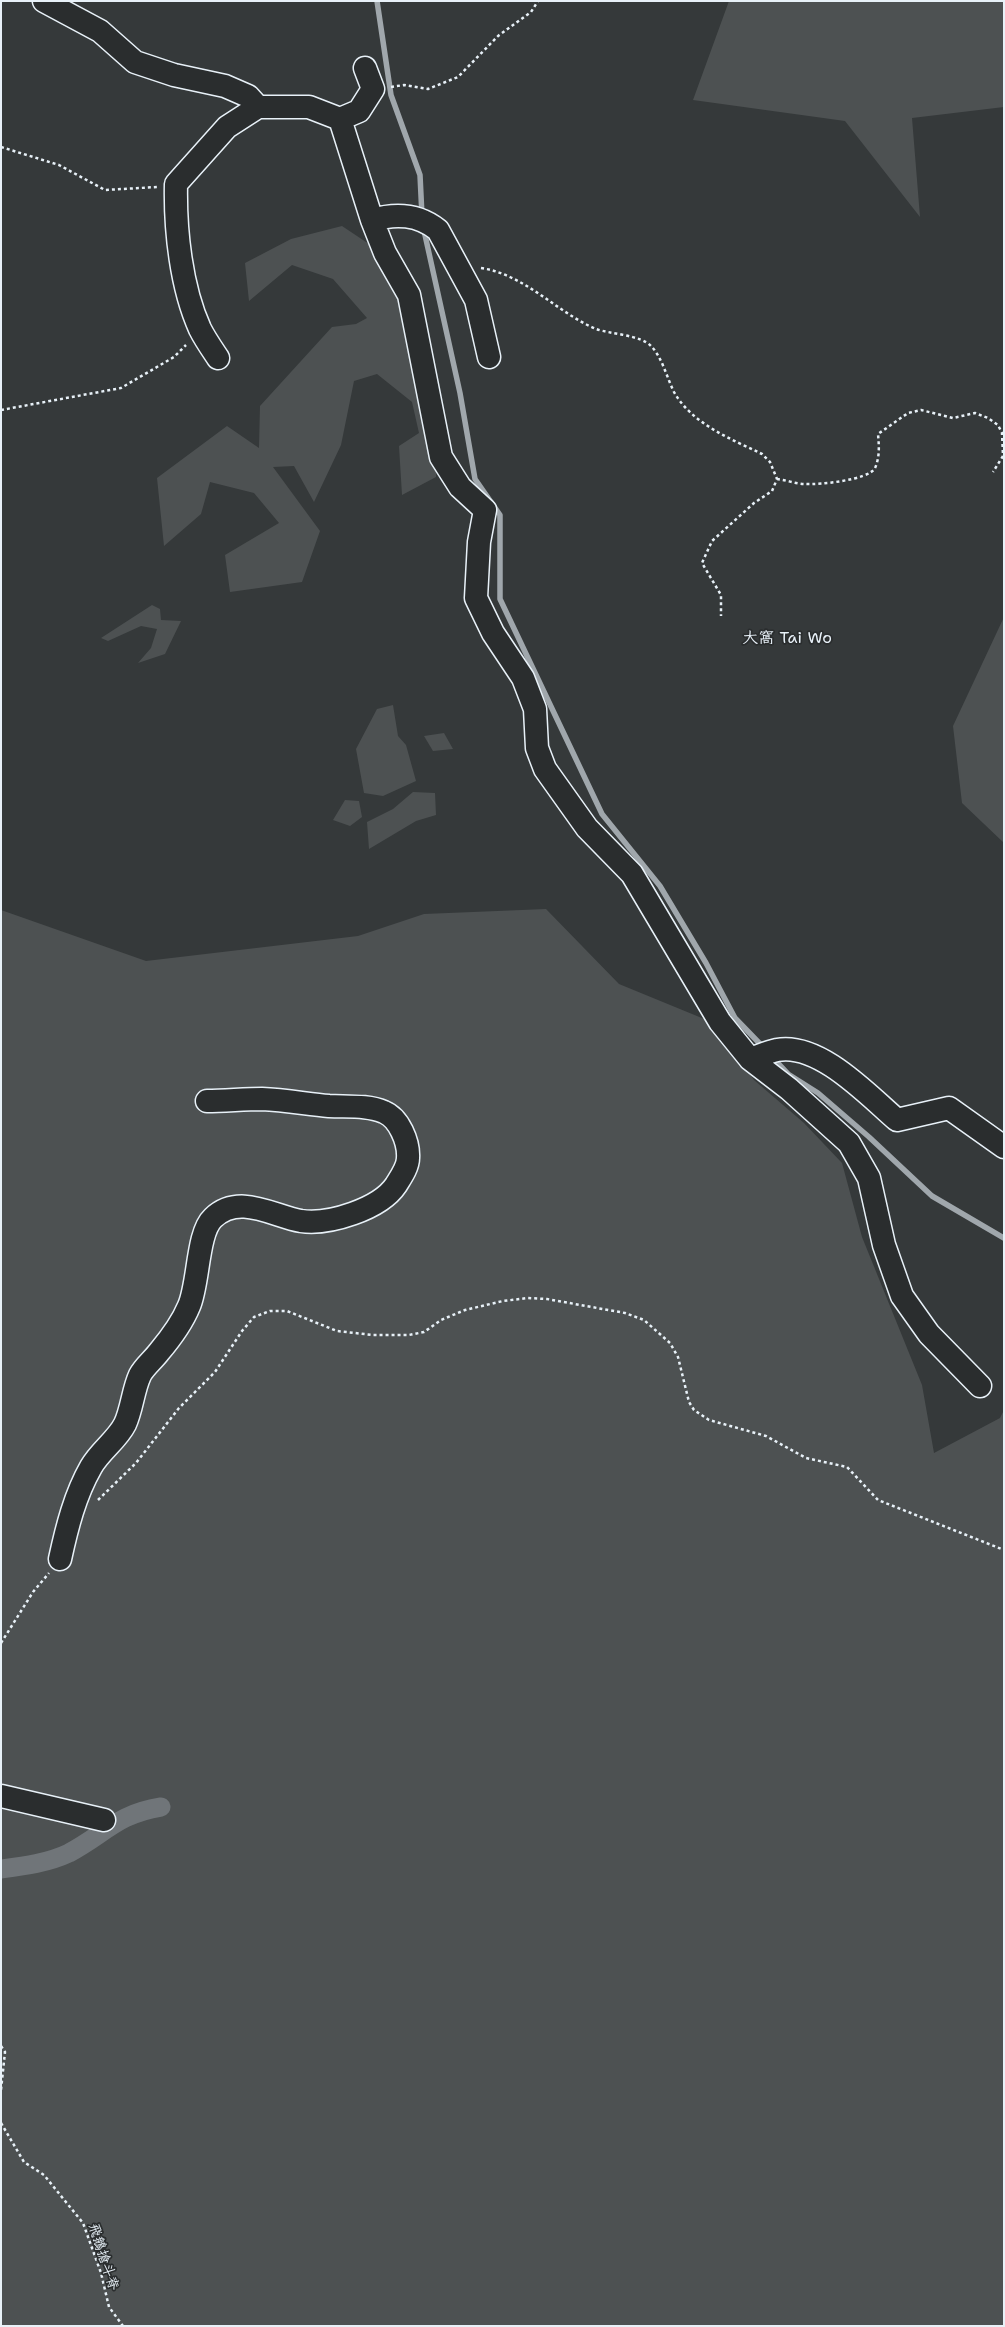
<!DOCTYPE html>
<html>
<head>
<meta charset="utf-8">
<style>
	body { margin:0 }
	#map { position:relative; width:1005px; height:2327px; overflow:hidden; background:#35393a; font-family:"Shantell Sans",sans-serif }
	canvas { display:block }
	.frame { position:absolute; inset:0; border:2px solid #e8f1f8; pointer-events:none }
</style>
</head>
<body>
<div id="map">
<canvas width="1005" height="2327"></canvas>
<div class="frame"></div>
</div>
<script>
const g = document.querySelector('canvas').getContext('2d');
g.lineJoin = 'round';
function fill(path, color) { g.fillStyle = color; g.fill(path, 'evenodd'); }
function trace(path, color, width, dash) { g.strokeStyle = color; g.lineWidth = width; g.lineCap = dash ? 'butt' : 'round'; g.setLineDash(dash || []); g.stroke(path); }
function write(font, color, halo, rows, align = 'center') {
  g.font = font + ' "Shantell Sans","LXGW WenKai TC",sans-serif'; g.lineWidth = 3.5; g.setLineDash([]); g.textBaseline = 'middle'; g.strokeStyle = halo; g.fillStyle = color; for (const [text, x, y, turn = 0] of rows) {
    g.save(); g.translate(x, y); g.rotate((+turn || 0) * Math.PI / 180); g.textAlign = isNaN(turn) ? turn : align; if (halo) g.strokeText(text, 0, 0); g.fillText(text, 0, 0); g.restore();
  }
}
const green = new Path2D(`
	M729,1H1004V107L912,118L920,217L845,121L693,100Z
	M342,226L372,246L428,344L437,387L436,477L402,495L399,446L419,433L412,402L377,374L354,381L341,445L314,502L294,466L273,467L320,531L302,582L230,592L225,555L279,523L254,493L210,482L201,514L164,546L157,478L227,426L259,448L260,406L332,327L356,324L367,318L333,279L292,265L249,301L245,263L291,239Z
	M152,605L160,609L161,620L181,621L165,654L138,663L151,648L157,629L141,626L108,641L101,638Z
	M1004,617V843L962,803L953,726Z
	M393,705L398,736L406,745L416,781L383,796L364,793L356,749L377,709Z
	M444,733L453,749L433,751L424,736Z
	M413,792L435,793L436,815L416,821L369,849L367,822L393,809Z
	M345,800L359,801L362,817L350,826L333,820Z
	M546,909L619,984L714,1023L754,1080L804,1123L842,1163L862,1237L922,1385L934,1453L1000,1418L1004,1410V2326H1V910L146,961L358,936L424,914Z`);
const stream = new Path2D(`
	M377,1L391,95L420,175L422,216
	M423,226L460,393L475,479L500,515V599L602,814L660,886L706,963L735,1018L764,1048
	M772,1057L788,1074L818,1093L869,1137L932,1196L1004,1238`);
const canal = new Path2D(`
	M1,1869C24,1866 48,1863 69,1853C105,1834 117,1814 161,1807`);
const path = new Path2D(`
	M391,87L404,85L428,89L458,77L498,36L531,12L538,1
	M1,147L59,165L105,190L157,187
	M481,268C526,275 556,312 596,329C610,334 641,335 651,346C662,357 667,378 674,392C692,424 731,439 762,454L770,462L777,479L772,491L754,503L712,541L702,563L721,595V616
	M1,410L121,388L174,357L186,345
	M777,479C786,480 796,484 805,484C818,485 869,480 875,468C880,457 879,445 878,434L908,413L921,410L953,418L975,413L988,418L998,425L1002,433L1003,456L993,472
	M98,1500L136,1463L179,1408L215,1372L242,1331L254,1317L270,1311H287L337,1331L373,1335H409L424,1332L441,1320L465,1310L503,1301L528,1298L547,1299L625,1313L644,1320L670,1343L678,1357L689,1402L694,1410L709,1420L766,1436L806,1458L847,1467L878,1500L1004,1550
	M1,1643L33,1592L49,1573
	M1,2046L5,2052L1,2090
	M1,2123L24,2162L44,2175L83,2223L101,2273L109,2307L123,2326`);
const minor = new Path2D(`
	M44,1L100,31L135,62L174,75L225,86L248,96L258,107H309L340,119L359,111L373,89L365,68
	M340,119L372,220L385,253L409,295L441,457L460,487L485,510L479,542L476,598L493,633L523,678L535,709L537,748L545,769L587,828L632,874L720,1022L750,1059L789,1089L849,1143L869,1178L884,1245L902,1296L929,1334L980,1386
	M372,220C396,213 418,214 438,230L476,300L489,357
	M218,358C212,349 205,339 200,329C181,287 175,230 176,184L227,127L258,107
	M750,1059C759,1056 768,1052 777,1050C819,1042 868,1095 897,1120L949,1108L1004,1147
	M60,1559C67,1527 75,1495 91,1467C100,1451 117,1440 125,1424C132,1409 133,1390 140,1375C144,1367 153,1360 159,1352C170,1339 182,1323 189,1306C199,1283 197,1233 213,1218C239,1193 273,1216 301,1221C329,1225 380,1209 396,1185C401,1177 408,1167 408,1158C409,1142 399,1118 384,1112C368,1105 347,1107 329,1106C307,1104 285,1100 262,1099C244,1099 225,1101 207,1101
	M1,1796L104,1820`);
const streetNames = [
	["飛鵝搶斗脊",103,2257,72]
];
const quarterNames = [
	["大窩 Tai Wo",787,639]
];
fill(green, '#4d5152');
trace(stream, '#a0a7ac', 5.5);
trace(canal, '#707579', 19);
trace(minor, '#e8f1f8', 25);
trace(path, '#e8f1f8', 2.5, [3, 3]);
trace(minor, '#2a2d2e', 22);
write('14px', '#e8f1f8', '#2a2d2e', streetNames);
write('16px', '#e8f1f8', '#2a2d2e', quarterNames);
</script>
</body>
</html>
